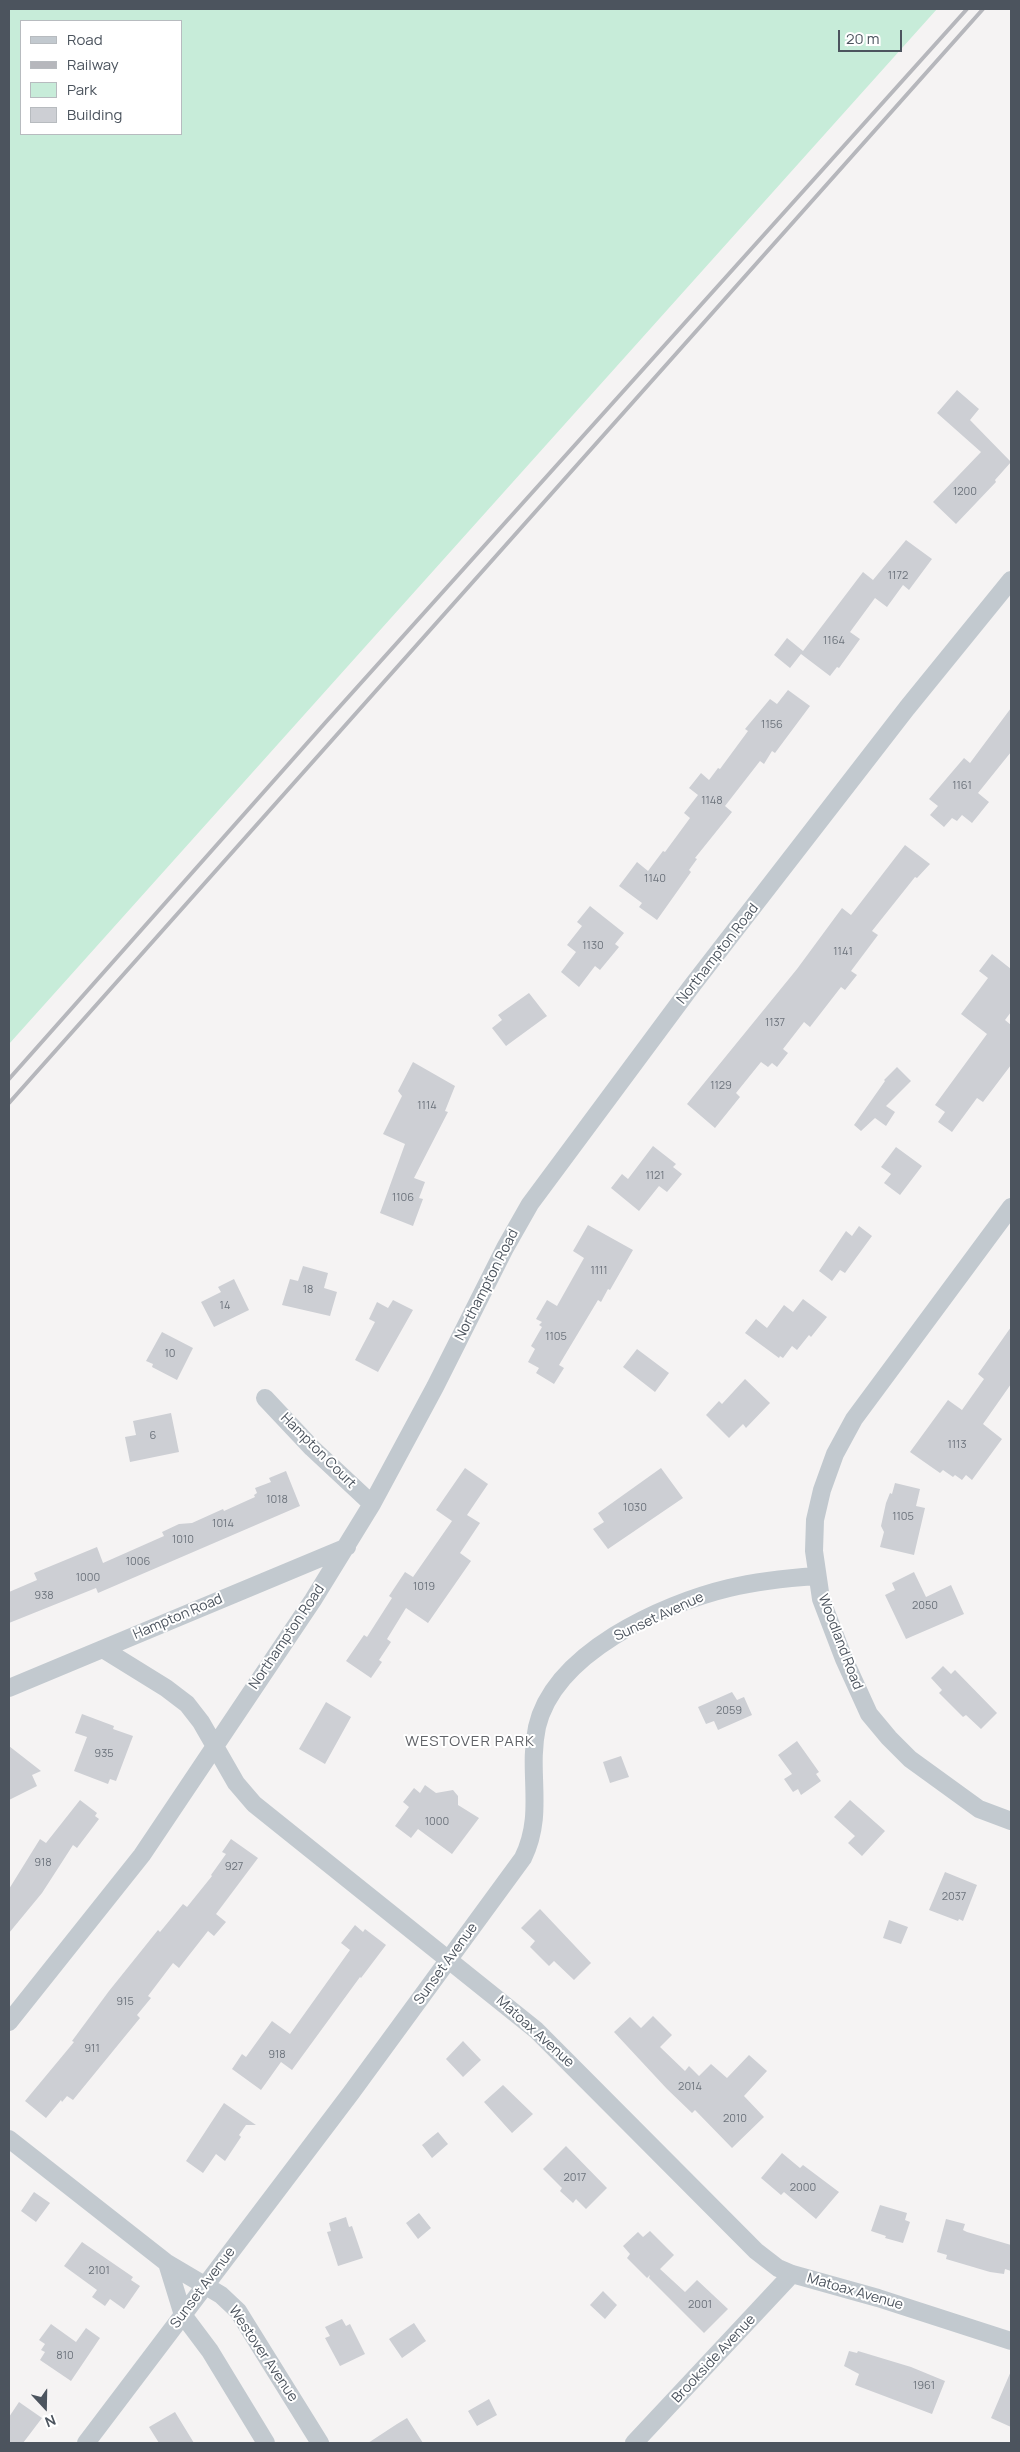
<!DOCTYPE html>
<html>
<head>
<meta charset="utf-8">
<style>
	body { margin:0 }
	#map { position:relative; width:1020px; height:2452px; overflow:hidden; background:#f5f3f3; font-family:Manrope,sans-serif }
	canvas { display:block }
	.frame { position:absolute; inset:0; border:10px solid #4c545e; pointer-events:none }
	.legend { position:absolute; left:20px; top:20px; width:162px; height:115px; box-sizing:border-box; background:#fff; border:1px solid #b7bbbf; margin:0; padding:6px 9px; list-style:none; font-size:15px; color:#4c545e }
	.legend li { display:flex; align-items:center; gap:10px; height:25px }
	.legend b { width:25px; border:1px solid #b7bbbf }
	.north { position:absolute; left:20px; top:2382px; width:50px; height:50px; -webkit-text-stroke:4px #fff; paint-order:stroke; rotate:159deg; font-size:14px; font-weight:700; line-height:20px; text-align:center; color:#4c545e }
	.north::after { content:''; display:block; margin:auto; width:18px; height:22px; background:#4c545e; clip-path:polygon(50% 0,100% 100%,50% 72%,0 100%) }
	.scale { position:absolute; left:838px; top:30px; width:64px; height:22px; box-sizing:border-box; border:2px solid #4c545e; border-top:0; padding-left:6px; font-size:15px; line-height:18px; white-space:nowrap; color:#4c545e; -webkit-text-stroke:4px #fff; paint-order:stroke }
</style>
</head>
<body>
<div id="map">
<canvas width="1020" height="2452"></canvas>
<div class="frame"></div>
<ul class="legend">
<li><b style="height:6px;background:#c2c9cf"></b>Road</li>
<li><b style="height:6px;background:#b6b7bc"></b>Railway</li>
<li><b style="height:14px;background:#c7ecd9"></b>Park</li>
<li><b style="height:14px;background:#cdcfd4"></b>Building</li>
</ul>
<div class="north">N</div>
<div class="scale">20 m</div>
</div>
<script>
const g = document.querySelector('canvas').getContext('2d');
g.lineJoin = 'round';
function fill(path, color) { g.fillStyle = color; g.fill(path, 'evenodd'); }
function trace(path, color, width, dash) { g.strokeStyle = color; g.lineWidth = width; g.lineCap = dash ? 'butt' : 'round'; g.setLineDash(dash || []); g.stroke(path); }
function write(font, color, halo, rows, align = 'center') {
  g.font = font + ' Manrope,sans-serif'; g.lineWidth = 4; g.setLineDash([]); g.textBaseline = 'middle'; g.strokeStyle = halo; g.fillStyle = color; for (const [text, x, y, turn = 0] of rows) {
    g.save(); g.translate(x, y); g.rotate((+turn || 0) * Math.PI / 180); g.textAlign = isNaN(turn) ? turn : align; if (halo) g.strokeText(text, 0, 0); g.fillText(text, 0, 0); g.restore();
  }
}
const green = new Path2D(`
	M9,9H937L9,1044ZM21,21H181V134H21Z`);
const building = new Path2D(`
	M957,390L979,409L970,420L1011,462L995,480L996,482L956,524L933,502L981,452L937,413Z
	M906,540L932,559L909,590L903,585L887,607L875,598L850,632L860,639L839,668L837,667L830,676L801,654L790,668L774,655L787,638L803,651L863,572L873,580Z
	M788,690L810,706L775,753L772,751L764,764L760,761L725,806L732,812L695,858L697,859L689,870L691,872L657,920L639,907L642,903L619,886L637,862L648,871L663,851L665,852L690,818L684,813L698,795L689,788L701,773L709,780L718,768L720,769L748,731L745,729L770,699L777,704Z
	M1011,708V752L978,793L989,802L972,823L962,815L957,821L952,818L944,827L930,815L938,806L929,799L964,758L970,763Z
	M905,845L930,864L917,878L915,877L872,931L878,935L851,971L857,975L845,990L841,987L810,1027L804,1022L783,1049L788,1053L777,1067L772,1063L768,1067L761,1062L736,1093L740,1097L715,1128L687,1104L797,969L842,908L851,915Z
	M590,906L624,933L615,944L619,947L600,970L595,966L579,987L561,972L576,952L567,945L582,926L577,922Z
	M992,954L1011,969V1012L1005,1020L1011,1025V1065L983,1102L977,1098L952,1132L938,1122L945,1112L935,1105L987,1034L961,1014L988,978L979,971Z
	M529,993L547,1016L506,1046L492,1028L502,1020L498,1015Z
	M413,1062L455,1086L445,1111L448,1112L414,1178L425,1182L419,1198L423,1199L413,1226L380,1213L405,1144L383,1134L402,1096L398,1091Z
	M897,1067L911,1081L886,1106L895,1112L886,1126L875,1118L861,1131L854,1125L885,1081L884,1080Z
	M653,1146L676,1164L673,1167L682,1174L667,1192L659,1186L639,1211L611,1188L622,1174L628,1179Z
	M896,1147L922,1166L900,1195L884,1183L891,1174L881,1167Z
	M588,1225L633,1250L610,1290L608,1289L601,1302L598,1300L559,1365L564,1368L554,1384L536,1373L539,1368L528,1362L535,1349L531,1346L542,1327L539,1325L542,1322L536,1319L547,1300L557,1306L584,1258L573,1251Z
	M859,1226L872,1236L845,1273L840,1270L832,1281L819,1271L846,1231L852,1236Z
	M303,1266L328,1273L324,1288L337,1292L330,1316L282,1305L290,1279L298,1281Z
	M234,1279L249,1310L214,1327L201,1302L221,1292L218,1287Z
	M803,1299L827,1317L811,1337L809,1335L797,1350L792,1346L783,1358L780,1356L779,1358L745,1333L756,1319L767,1328L784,1305L793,1312Z
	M393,1300L413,1310L378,1372L355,1360L375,1322L369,1319L377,1302L388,1308Z
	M1011,1327V1384L983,1424L1002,1439L972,1480L966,1475L962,1480L955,1475L953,1477L943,1470L940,1473L910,1452L948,1400L962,1410L984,1379L978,1374Z
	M162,1332L193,1348L177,1380L152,1367L153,1364L146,1361Z
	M637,1349L669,1373L655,1392L623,1367Z
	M745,1379L770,1403L746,1428L743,1424L729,1438L706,1415L719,1401L722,1404Z
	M171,1413L179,1452L130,1462L125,1437L136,1435L133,1421Z
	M465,1468L488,1484L467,1515L480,1523L460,1553L471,1561L428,1623L406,1608L387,1639L391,1642L379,1660L382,1662L371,1678L346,1661L364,1635L367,1637L392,1598L389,1596L405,1572L413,1577L452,1521L436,1510Z
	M661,1468L683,1498L608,1549L593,1529L604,1522L598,1513Z
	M286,1471L300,1506L98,1593L96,1588L9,1623V1592L37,1580L34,1573L97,1547L103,1563L164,1536L162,1532L179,1524L192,1523L223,1509L224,1511L255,1497L254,1495L257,1493L255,1488L271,1482L269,1478Z
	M895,1483L920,1489L916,1506L925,1508L914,1555L880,1547L884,1532L881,1526L886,1503L890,1493L892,1494Z
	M914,1572L926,1597L951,1585L964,1614L906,1639L885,1595L895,1590L892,1583Z
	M943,1666L951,1674L955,1670L997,1713L981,1729L966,1715L963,1717L939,1693L942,1690L931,1678Z
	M732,1692L737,1700L744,1697L752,1715L718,1730L714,1721L706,1724L698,1707Z
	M326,1702L351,1717L325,1764L299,1749Z
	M82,1714L114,1726L113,1729L133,1736L116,1781L110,1779L108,1784L74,1771L87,1737L75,1733Z
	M797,1741L819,1772L816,1774L821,1781L801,1795L798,1789L793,1792L784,1779L792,1774L778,1755Z
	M9,1746L41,1771L32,1775L37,1786L9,1800Z
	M621,1756L629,1777L610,1783L603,1762Z
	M425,1785L436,1793L453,1790L458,1796V1805L479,1818L452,1854L418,1829L411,1838L395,1826L409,1807L403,1802L414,1788L420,1793Z
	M80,1800L97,1813L95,1816L99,1819L77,1848L73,1845L42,1893L9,1933V1889L40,1839L46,1843Z
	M850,1800L885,1831L862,1856L848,1843L855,1836L834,1817Z
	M231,1839L258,1858L216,1914L226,1922L214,1936L208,1931L179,1968L173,1963L148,1996L151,1998L137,2015L140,2018L122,2040L73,2100L67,2096L62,2102L61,2100L46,2118L25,2101L74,2042L72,2041L109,1991L158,1930L160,1932L183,1904L187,1907L212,1876L211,1875L226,1854L222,1852Z
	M945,1872L977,1885L963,1921L959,1919L958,1921L929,1910Z
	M540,1909L591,1963L574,1980L554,1961L549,1966L530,1947L535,1941L521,1928Z
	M889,1920L908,1927L901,1944L883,1938Z
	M355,1925L363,1932L365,1929L386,1945L361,1978L360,1977L292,2070L281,2062L261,2090L232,2069L242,2054L246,2057L272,2021L290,2034L350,1950L341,1943Z
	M653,2016L672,2035L660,2047L685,2071L689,2066L699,2076L711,2064L727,2078L749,2055L767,2071L744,2096L764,2117L732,2148L695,2110L692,2113L667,2089L614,2032L630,2017L641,2028Z
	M463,2041L481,2060L463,2077L446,2059Z
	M503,2085L533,2114L512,2133L484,2102Z
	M224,2103L256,2125H246L239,2135L241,2137L225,2161L216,2154L203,2173L186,2161Z
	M438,2132L448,2144L432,2158L422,2145Z
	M566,2146L607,2188L586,2209L576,2199L573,2203L560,2191L562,2188L543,2169Z
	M782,2153L800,2168L803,2165L839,2192L816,2219L784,2192L781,2195L761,2178Z
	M34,2192L50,2203L36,2222L21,2211Z
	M880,2205L907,2213L905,2220L910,2222L903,2243L885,2238L886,2236L871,2231Z
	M419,2213L431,2228L418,2239L406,2223Z
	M346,2217L349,2227L352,2226L363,2258L338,2266L327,2232L331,2231L329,2223Z
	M946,2219L965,2224L963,2230L967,2232L1011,2245V2271L1005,2269L1004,2274L990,2272L946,2259L947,2255L937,2252Z
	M650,2231L674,2255L660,2269L685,2292L697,2280L728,2309L704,2333L649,2278L650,2275L647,2278L627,2258L630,2254L623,2246L638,2232L643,2237Z
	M82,2242L133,2277L131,2280L140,2286L124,2309L110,2299L105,2306L92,2297L97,2290L64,2266Z
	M603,2291L617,2305L605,2319L590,2305Z
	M342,2319L346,2326L350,2324L365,2354L340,2366L325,2338L330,2336L325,2327Z
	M414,2323L426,2341L402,2358L389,2339Z
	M51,2324L76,2342L86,2328L100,2338L71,2381L40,2360L45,2352L41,2350L45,2344L39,2340Z
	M849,2351L857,2353L858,2351L911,2367L945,2381L932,2414L855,2385L859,2374L844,2366Z
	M1011,2371V2427L991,2418Z
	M489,2399L497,2415L477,2426L468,2411Z
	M19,2402L42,2418L23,2443H9V2417Z
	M175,2412L194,2443H159L149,2427Z
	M407,2418L423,2443H368L397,2424Z`);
const street = new Path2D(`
	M1011,1207L854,1419L835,1454L822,1490L815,1520L814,1551L821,1599L844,1659L869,1714L889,1738L910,1759L979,1809L1011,1821
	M265,1398L312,1448L372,1504
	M103,1649L166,1688L187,1704L201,1722L236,1783L254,1804L536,2030L756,2251L778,2268L792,2274L878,2298L1011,2341
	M9,1688L347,1547
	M9,2022L142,1855L313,1600L372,1504L435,1387L505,1248L530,1204L691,987L907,708L1011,580
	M9,2139L167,2263L221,2295L238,2311L320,2443
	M167,2263L183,2315L210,2351L266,2443
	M86,2443L351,2093L523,1858C545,1813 527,1774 537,1727C554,1653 662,1604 729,1588C758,1581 787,1578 816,1576
	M634,2443L792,2274`);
const rail = new Path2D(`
	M9,1079L325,723L967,9
	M9,1103L983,9`);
const numberNames = [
	["1200",965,492],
	["1172",898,576],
	["1164",834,641],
	["1156",772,725],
	["1161",962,786],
	["1148",712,801],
	["1140",655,879],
	["1130",593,946],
	["1141",843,952],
	["1137",775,1023],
	["1129",721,1086],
	["1114",427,1106],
	["1121",655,1176],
	["1106",403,1198],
	["1111",599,1271],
	["18",308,1290],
	["14",225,1306],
	["1105",556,1337],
	["10",170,1354],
	["6",153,1436],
	["1113",957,1445],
	["1018",277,1500],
	["1030",635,1508],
	["1105",903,1517],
	["1014",223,1524],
	["1010",183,1540],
	["1006",138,1562],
	["1000",88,1578],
	["1019",424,1587],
	["938",44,1596],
	["2050",925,1606],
	["2059",729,1711],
	["935",104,1754],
	["1000",437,1822],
	["918",43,1863],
	["927",234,1867],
	["2037",954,1897],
	["915",125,2002],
	["911",92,2049],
	["918",277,2055],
	["2014",690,2087],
	["2010",735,2119],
	["2017",575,2178],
	["2000",803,2188],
	["2101",99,2271],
	["2001",700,2305],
	["810",65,2356],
	["1961",924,2386]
];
const streetNames = [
	["Northampton Road",718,954,-52],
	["Northampton Road",487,1285,-63],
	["Hampton Court",318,1451,45],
	["Hampton Road",178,1617,-23],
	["Sunset Avenue",659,1617,-25],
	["Northampton Road",287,1637,-56],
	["Woodland Road",840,1642,69],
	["Sunset Avenue",446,1964,-54],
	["Matoax Avenue",535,2032,42],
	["Sunset Avenue",203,2288,-53],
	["Matoax Avenue",855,2292,16],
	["Westover Avenue",263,2354,56],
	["Brookside Avenue",714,2359,-47]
];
const neighbourhoodNames = [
	["WESTOVER PARK",470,1742]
];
fill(green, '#c7ecd9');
fill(building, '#cdcfd4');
trace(street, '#c2c9cf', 18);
trace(rail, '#b6b7bc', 4);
write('11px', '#6c737c', null, numberNames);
write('14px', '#4c545e', '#fff', streetNames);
g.letterSpacing = '1px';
write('15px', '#606267', '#fff', neighbourhoodNames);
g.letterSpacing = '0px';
</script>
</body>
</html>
